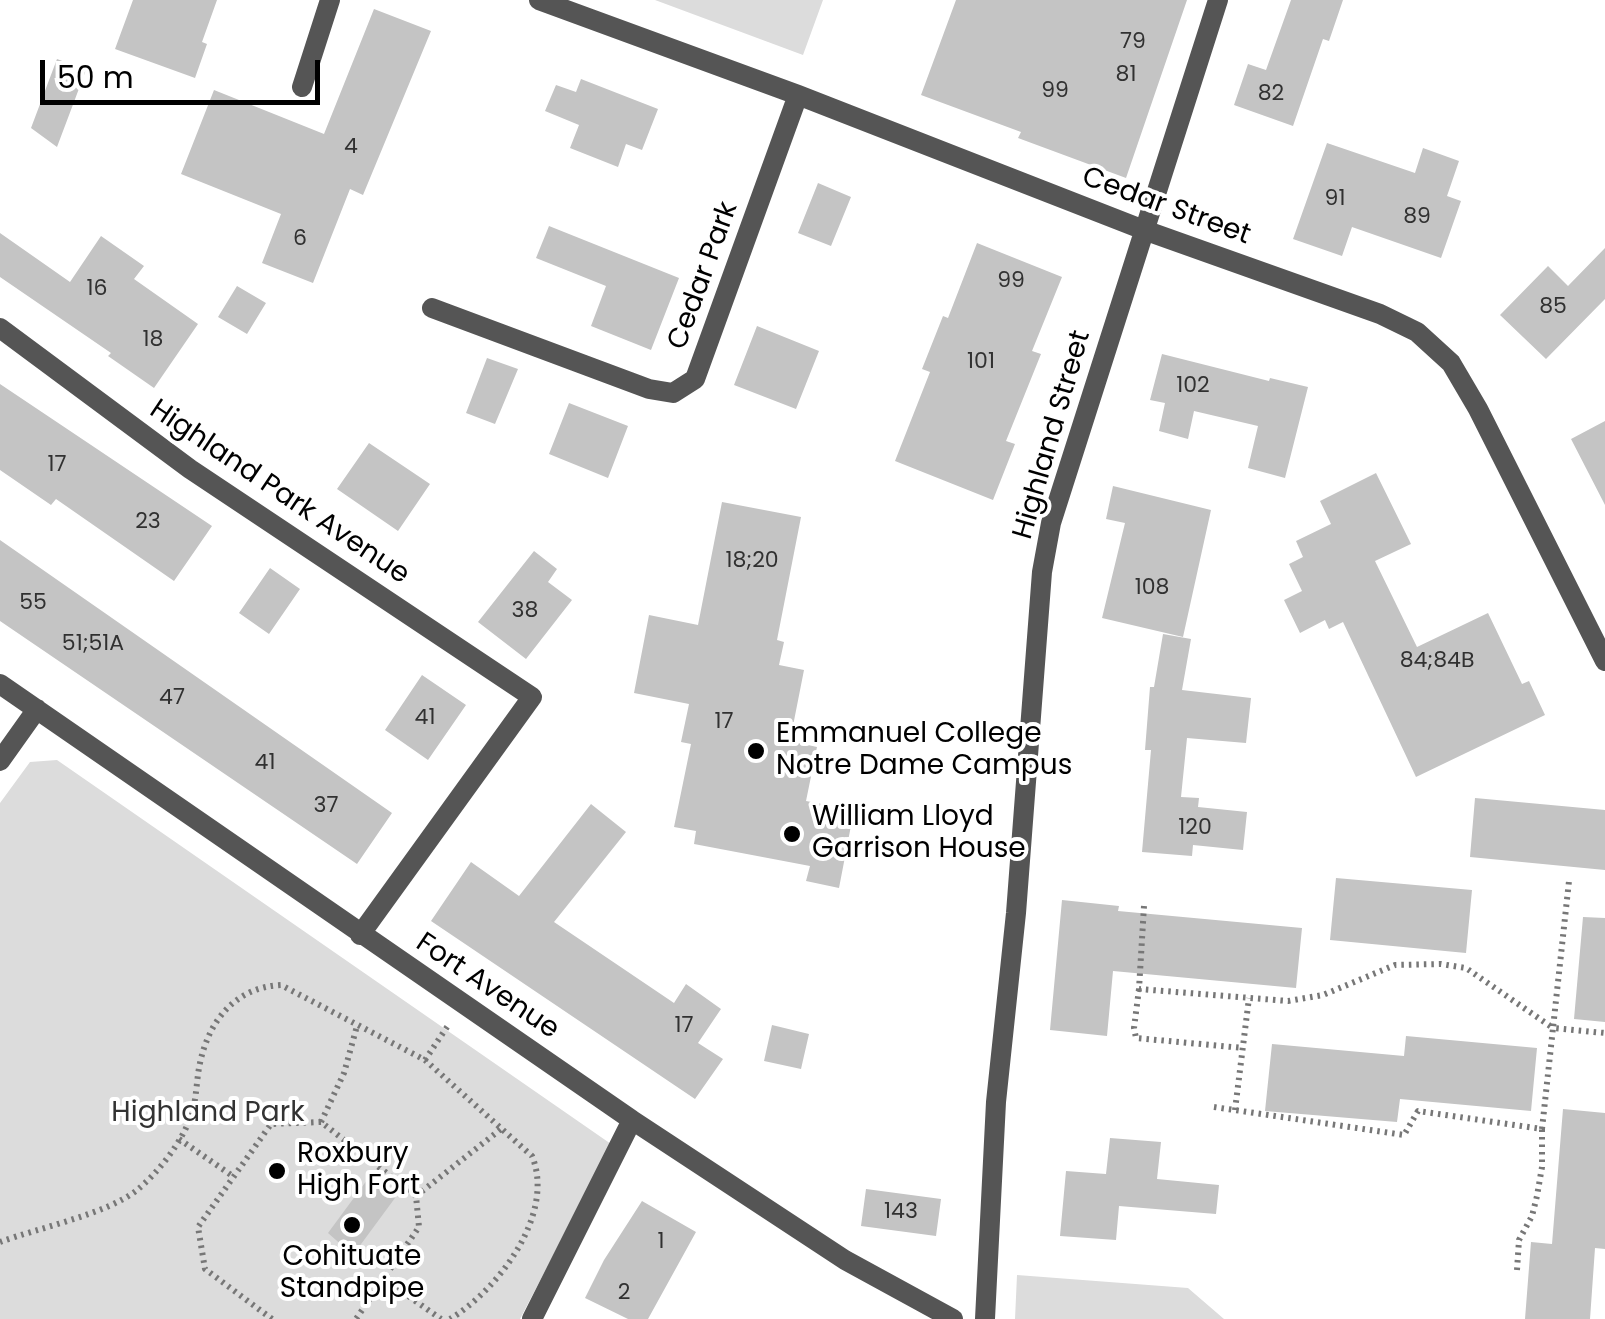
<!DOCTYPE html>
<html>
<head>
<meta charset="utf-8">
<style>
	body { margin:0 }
	#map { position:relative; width:1605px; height:1319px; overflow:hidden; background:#fff; font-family:Poppins,sans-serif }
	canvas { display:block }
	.scale { position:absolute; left:40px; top:60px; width:280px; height:45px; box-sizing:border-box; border:5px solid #000; border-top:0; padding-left:12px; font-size:30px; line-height:35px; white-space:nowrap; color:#000; -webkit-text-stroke:8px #fff; paint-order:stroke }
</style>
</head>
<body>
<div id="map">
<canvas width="1605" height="1319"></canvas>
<div class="scale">50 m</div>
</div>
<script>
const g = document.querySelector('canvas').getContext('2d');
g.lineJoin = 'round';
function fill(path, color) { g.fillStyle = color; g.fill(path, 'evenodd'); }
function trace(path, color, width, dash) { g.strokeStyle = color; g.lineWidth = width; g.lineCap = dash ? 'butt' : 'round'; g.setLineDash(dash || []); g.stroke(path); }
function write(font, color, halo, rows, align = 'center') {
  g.font = font + ' Poppins,sans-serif'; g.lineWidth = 8; g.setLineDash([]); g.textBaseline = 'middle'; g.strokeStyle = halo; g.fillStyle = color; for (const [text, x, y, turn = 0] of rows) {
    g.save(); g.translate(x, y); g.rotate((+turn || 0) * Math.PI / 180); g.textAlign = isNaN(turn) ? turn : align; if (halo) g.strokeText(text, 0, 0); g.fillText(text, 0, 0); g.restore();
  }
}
const green = new Path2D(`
	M655,0H823L803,55Z
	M57,760L611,1144L520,1319H0V803L30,762Z
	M1017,1275L1188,1288L1224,1319H1015Z`);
const building = new Path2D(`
	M133,0H217L202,42L207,44L195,78L115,49Z
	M956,0H1187L1126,178L1018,138L1021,132L921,95Z
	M1291,0H1343L1329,41L1323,39L1293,126L1234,105L1248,64L1266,70Z
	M374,9L431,31L363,195L350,189L313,283L262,263L281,214L181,174L214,90L324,134Z
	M57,59L86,70L57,147L31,128Z
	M581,79L658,109L642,150L626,144L618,167L570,148L579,125L545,111L556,85L576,92Z
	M1327,143L1415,173L1423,148L1459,161L1447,196L1461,201L1441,258L1352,227L1342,256L1293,239Z
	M818,183L851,197L831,246L798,233Z
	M549,226L679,278L651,350L591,326L606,286L536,258Z
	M0,233L70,282L101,236L144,266L134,279L198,324L154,388L108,356L111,353L0,277Z
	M977,243L1062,277L1032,351L1041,354L1006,441L1015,444L993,500L895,461L930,372L922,369L943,316L948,318Z
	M1605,248V299L1546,359L1500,315L1548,266L1568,286Z
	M237,286L266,303L247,334L218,317Z
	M757,326L819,351L796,409L734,385Z
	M1162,354L1269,381L1270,378L1308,387L1285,478L1248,468L1258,426L1194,411L1188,439L1159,431L1165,403L1150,400Z
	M487,358L518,369L495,424L466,413Z
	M0,384L212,526L174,581L56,499L51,505L0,470Z
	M569,403L628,426L608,478L549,454Z
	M1605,421V505L1571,439Z
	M369,443L430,484L398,531L337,489Z
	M1376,473L1411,544L1375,561L1417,647L1488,613L1522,684L1529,681L1545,715L1416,777L1343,622L1329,629L1325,620L1300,633L1284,600L1302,591L1289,564L1303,557L1296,541L1331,524L1320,501Z
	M1113,486L1211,510L1183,637L1102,618L1125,523L1106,519Z
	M722,502L801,517L777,640L784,642L779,665L804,670L790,741L817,747L806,801L854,810L839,888L806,881L810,866L694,844L696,831L674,827L691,744L681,742L689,704L634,693L649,615L698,625Z
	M0,540L392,813L357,864L0,621Z
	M534,551L557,569L548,582L572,600L526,659L478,622Z
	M270,568L300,589L269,634L239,613Z
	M1163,634L1191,639L1182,690L1251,698L1246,743L1187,738L1181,797L1199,798L1198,807L1247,812L1243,850L1193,845L1192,856L1142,852L1151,750H1145L1150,687H1154Z
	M422,675L466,705L428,760L385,730Z
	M1475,798L1605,810V870L1470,857Z
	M591,804L626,832L554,922L674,1003L686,984L721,1009L698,1043L723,1059L695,1099L431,921L471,862L519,896Z
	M1336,878L1472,890L1466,953L1330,940Z
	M1062,900L1119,906L1118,911L1302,928L1296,988L1113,971L1107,1036L1050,1030Z
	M1583,917L1605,918V1022L1574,1019Z
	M772,1025L809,1034L801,1069L764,1061Z
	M1406,1036L1537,1048L1531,1111L1400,1099L1397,1122L1265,1111L1272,1044L1404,1056Z
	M1563,1109L1605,1113V1249L1595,1248L1590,1319H1525L1531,1242L1552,1244Z
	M1110,1138L1161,1142L1157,1179L1219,1185L1216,1214L1119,1206L1116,1240L1060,1236L1066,1171L1106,1174Z
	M370,1176L395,1198L353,1255L328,1233Z
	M866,1189L941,1199L936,1236L861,1226Z
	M642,1201L696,1232L648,1319H628L585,1298L604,1260Z`);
const path = new Path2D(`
	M1144,906L1139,989L1288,1001L1323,995L1395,965L1441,964L1466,968L1553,1028L1569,881
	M1139,989L1134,1028L1136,1038L1243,1048
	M425,1060L449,1024
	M1214,1107L1404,1135L1418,1111L1542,1129L1553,1028L1605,1033
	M1235,1110L1249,998
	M321,1122L344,1073L357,1026
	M179,1139L234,1177
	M416,1196L501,1129
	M0,1242C38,1228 107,1214 137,1190C158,1173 182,1142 191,1116C197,1099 196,1081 200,1063C209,1020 236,987 281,985L425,1060L532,1156C556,1214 498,1290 450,1319
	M1517,1270L1519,1240L1532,1216L1537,1196L1542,1167V1129
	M384,1279L441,1319
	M272,1319L205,1269L198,1227L271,1124L321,1122L416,1196L419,1227L356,1319`);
const street = new Path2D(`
	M539,0L798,95L1144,230L1380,314L1417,332L1451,363L1478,409L1605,661
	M302,87L330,0
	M432,308L649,389L673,393L695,379L798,95
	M0,328L190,469L532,697L360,935
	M0,684L632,1120L845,1260L953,1319
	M0,761L37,709
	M532,1319L632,1120
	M985,1319L996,1102L1016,913L1042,572L1051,523L1218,0`);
const markers = [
	[756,751,10,"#000"],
	[792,834,10,"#000"],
	[277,1171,10,"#000"],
	[352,1225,10,"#000"]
];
const numberNames = [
	["79",1133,42],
	["81",1126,75],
	["99",1055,91],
	["82",1271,94],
	["4",351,147],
	["91",1335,199],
	["89",1417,217],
	["6",300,239],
	["99",1011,281],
	["16",97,289],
	["85",1553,307],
	["18",153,340],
	["101",981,362],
	["102",1193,386],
	["17",57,465],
	["23",148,522],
	["18;20",752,561],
	["108",1152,588],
	["55",33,603],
	["38",525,611],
	["51;51A",93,644],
	["84;84B",1437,661],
	["47",172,698],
	["41",425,718],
	["17",724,722],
	["41",265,763],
	["37",326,806],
	["120",1195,828],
	["17",684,1026],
	["143",901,1212],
	["1",661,1242],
	["2",624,1293]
];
const streetNames = [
	["Cedar Street",1166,207,20],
	["Cedar Park",704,276,-70],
	["Highland Street",1053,435,-74],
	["Highland Park Avenue",279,493,34],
	["Fort Avenue",487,987,34]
];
const poiNames = [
	["Emmanuel College",776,735],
	["Notre Dame Campus",776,767],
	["William Lloyd",812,818],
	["Garrison House",812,850],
	["Roxbury",297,1155],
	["High Fort",297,1187],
	["Cohituate",352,1258,"center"],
	["Standpipe",352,1290,"center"]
];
const parkNames = [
	["Highland Park",208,1114]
];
fill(green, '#dcdcdc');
fill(building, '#c4c4c4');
trace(path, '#777', 6, [2.5, 5]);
trace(street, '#555', 20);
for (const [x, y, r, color] of markers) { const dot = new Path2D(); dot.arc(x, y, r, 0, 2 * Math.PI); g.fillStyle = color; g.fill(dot); trace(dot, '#fff', 4); }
write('22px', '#313131', null, numberNames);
write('28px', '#000', '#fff', streetNames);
write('28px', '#000', '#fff', poiNames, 'left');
write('28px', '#333', '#fff', parkNames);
</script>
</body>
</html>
